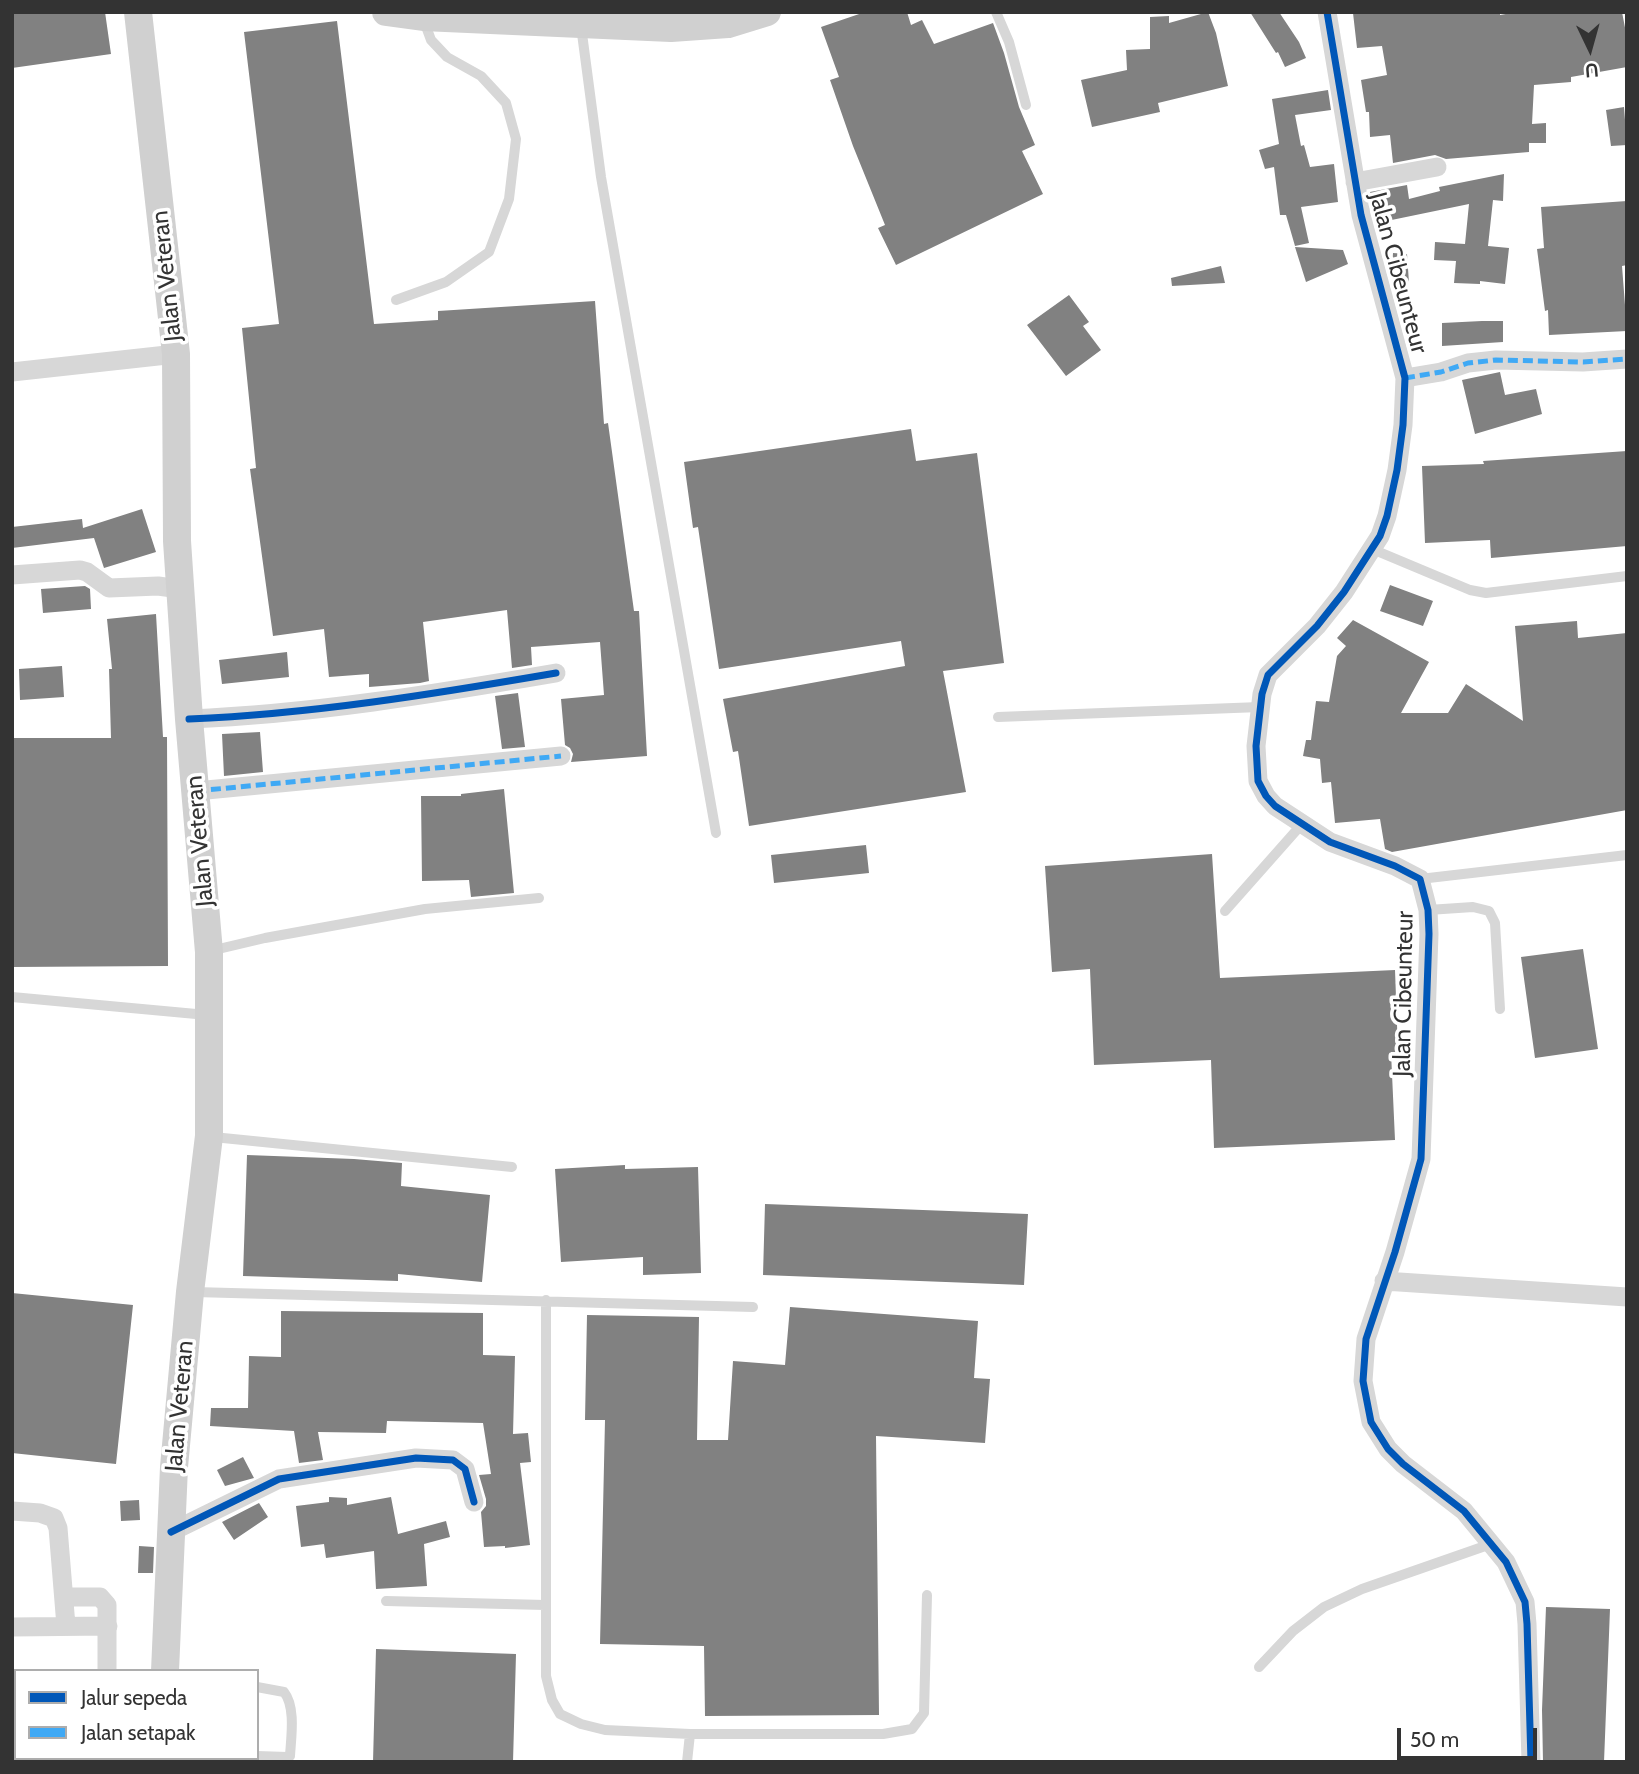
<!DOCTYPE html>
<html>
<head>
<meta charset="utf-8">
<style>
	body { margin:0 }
	#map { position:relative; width:1639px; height:1774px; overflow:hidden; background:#fff; font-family:Cabin,sans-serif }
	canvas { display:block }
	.frame { position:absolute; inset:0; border:14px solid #333; pointer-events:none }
	.legend { position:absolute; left:14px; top:1669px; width:245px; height:91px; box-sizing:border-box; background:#fff; border:2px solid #adadad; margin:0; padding:9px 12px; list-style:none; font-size:21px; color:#333 }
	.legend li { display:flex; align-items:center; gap:14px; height:35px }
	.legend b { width:35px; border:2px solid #adadad }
	.north { position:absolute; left:1555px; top:14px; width:70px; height:70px; -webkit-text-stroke:5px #fff; paint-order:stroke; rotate:175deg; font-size:19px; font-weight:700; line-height:28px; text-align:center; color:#333 }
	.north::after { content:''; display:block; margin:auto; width:24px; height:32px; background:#333; clip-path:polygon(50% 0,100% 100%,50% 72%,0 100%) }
	.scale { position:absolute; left:1397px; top:1728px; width:140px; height:32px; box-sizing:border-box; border:4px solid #333; border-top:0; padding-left:9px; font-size:21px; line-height:24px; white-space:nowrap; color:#333; -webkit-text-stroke:5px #fff; paint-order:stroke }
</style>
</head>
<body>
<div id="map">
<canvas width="1639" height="1774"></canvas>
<div class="frame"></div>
<ul class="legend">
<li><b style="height:9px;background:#0057b8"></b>Jalur sepeda</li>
<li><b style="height:9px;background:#3fa9f5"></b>Jalan setapak</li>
</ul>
<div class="north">U</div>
<div class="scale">50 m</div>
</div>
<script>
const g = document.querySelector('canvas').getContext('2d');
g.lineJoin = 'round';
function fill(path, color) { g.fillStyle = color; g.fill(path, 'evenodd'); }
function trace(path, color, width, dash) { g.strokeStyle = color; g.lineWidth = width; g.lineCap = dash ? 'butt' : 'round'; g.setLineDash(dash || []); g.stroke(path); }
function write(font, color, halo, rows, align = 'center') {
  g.font = font + ' Cabin,sans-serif'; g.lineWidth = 7; g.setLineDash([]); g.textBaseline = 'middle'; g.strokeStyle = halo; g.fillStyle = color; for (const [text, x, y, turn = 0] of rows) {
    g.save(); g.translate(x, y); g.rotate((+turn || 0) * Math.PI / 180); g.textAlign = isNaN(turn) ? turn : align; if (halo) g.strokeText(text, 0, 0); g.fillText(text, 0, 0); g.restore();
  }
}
const building = new Path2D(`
	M12,12H105L111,54L12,68Z
	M865,12H907L911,25L922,20L934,44L993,23L1004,53L1019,107L1035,145L1022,151L1043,194L896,265L878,228L885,225L853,146L830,80L839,77L821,27Z
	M1208,12L1216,33L1228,86L1158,103L1160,112L1092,127L1081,80L1127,70L1126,50L1150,49V17L1169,16V23Z
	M1250,12H1279L1299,42L1306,58L1285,67L1278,52L1276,53Z
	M1364,12H1500V15L1517,12H1622L1627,38V67L1571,77V82L1534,85L1532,124L1546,123V143H1529V152L1446,159L1435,155L1393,163L1390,135L1370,137L1369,112H1366L1361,80L1387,75L1382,46L1357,48L1353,13Z
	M337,21L374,324L438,320V311L595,301L604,424L608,423L634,611H639L647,756L571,762L573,754L570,748L565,745L561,699L604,695L600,642L531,647L532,665L512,668L507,610L423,622L429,681L420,683L369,687V674L329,677L324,629L273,636L250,469L256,468L242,328L279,324L244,32Z
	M1328,90L1331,110L1295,115L1301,146L1304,145L1310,167L1334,164L1338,202L1301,207L1309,243L1295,246L1286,215H1280L1274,167L1265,169L1259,150L1279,144L1272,99Z
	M1624,107L1627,145L1611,146L1606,110Z
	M1504,174L1503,201L1493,200L1488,246L1509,248L1505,284L1480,281V284L1454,283L1456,261L1434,260L1435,242L1465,244L1469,204L1377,223L1370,192L1407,185L1409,199L1440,191L1439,187Z
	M1627,201V265L1622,266L1627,331L1549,335L1548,310L1545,311L1537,249L1544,248L1541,207Z
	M1295,247L1343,250L1348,264L1306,282Z
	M1393,253L1407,254L1409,283L1397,287L1392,270Z
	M1221,266L1225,283L1172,286L1171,278Z
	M1069,295L1089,322L1083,326L1101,350L1066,376L1027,325Z
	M1482,321H1503V342L1442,346V323Z
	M1500,372L1505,395L1536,389L1542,414L1475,434L1462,380Z
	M911,429L916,461L977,453L1004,663L943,671L966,792L749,826L738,751L733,752L723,699L905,666L901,641L719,669L698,527L693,528L684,462Z
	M1627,451V546L1491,558L1490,540L1425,543L1422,466L1484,464L1483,461Z
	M142,509L156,552L104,568L94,538L12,548V527L82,519L83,528Z
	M1390,585L1433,601L1423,626L1380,611Z
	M85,586L90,589L91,609L43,613L41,589Z
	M156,614L163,737H167L168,966L12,967V738H111L109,669H112L107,619Z
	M1353,620L1429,662L1401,713H1448L1466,684L1523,721L1515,626L1577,621L1578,638L1627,633V810L1392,852L1385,849L1380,819L1335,823L1331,782L1322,783L1320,759L1303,756L1306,740H1311L1316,701L1329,702L1337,656L1346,646L1337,638Z
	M287,652L289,677L222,684L219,660Z
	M62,666L64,697L20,700L19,669Z
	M518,693L525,747L502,749L495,696Z
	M260,732L263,772L224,776L222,734Z
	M504,789L514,893L471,897L469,880L422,881L421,796H461V794Z
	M866,845L869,873L774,883L771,855Z
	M1212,854L1220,978L1395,970L1398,1052H1391L1395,1140L1214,1148L1211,1060L1094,1065L1090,969L1052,972L1045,866Z
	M1583,949L1598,1049L1535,1058L1521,957Z
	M247,1155L354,1159L402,1163L401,1186L490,1195L482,1282L398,1274V1281L243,1276Z
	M625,1165V1169L698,1167L701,1273L643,1275V1257L561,1262L555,1169Z
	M765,1204L1028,1214L1024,1285L763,1275Z
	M12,1293L133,1305L116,1464L12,1453Z
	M790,1307L978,1321L974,1378L990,1379L985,1443L876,1436L879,1715L705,1716L704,1646L600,1644L605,1420H585L587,1315L699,1317L697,1440H728L733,1361L785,1365Z
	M281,1311L483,1313V1355L515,1356L513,1434L528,1433L531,1462L520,1463L530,1545L505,1548V1546L484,1547L481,1512L486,1506V1499L479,1475L491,1474L483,1423L387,1421L386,1433L318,1432L323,1460L299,1463L294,1431L210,1426L211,1408H248L249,1356L281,1357Z
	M243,1457L254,1478L225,1486L217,1470Z
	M329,1497L347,1498V1505L391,1497L398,1534L446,1521L450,1537L424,1544L427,1586L376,1589L374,1551L326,1558L324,1544L301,1547L296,1506L329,1502Z
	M139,1500L140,1520L121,1521L120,1501Z
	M259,1503L268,1517L234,1540L222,1522Z
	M139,1546L154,1547L153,1573H138Z
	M1546,1607L1610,1609L1604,1762H1543L1542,1710Z
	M376,1649L516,1654L513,1762H373Z`);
const lane = new Path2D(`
	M996,12L1009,42L1026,105
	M581,26L601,177L716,833
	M396,300L446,282L489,252L509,199L516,139L506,103L481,76L447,57L431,40L424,21
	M1372,549L1470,590L1486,593L1627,576
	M998,717L1260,707
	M1420,879L1627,855
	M1428,910L1473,907L1489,911L1495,923L1500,1009
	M1225,911L1302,824
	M210,951L265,938L425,909L539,898
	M12,997L207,1015
	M213,1137L512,1167
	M194,1292L753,1307
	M546,1300V1676L552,1700L560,1714L581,1724L605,1730L690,1734H883L912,1729L924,1713L927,1595
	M386,1601L545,1605
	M1259,1667L1293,1631L1324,1607L1362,1589L1491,1544
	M257,1687L284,1692C296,1707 291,1738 290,1756L287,1757L257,1756
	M687,1762L690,1734`);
const street = new Path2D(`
	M1327,12L1361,215L1405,378L1403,425L1397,470L1387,516L1380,536L1344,592L1317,626L1268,675L1262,694L1256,746L1258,781L1266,796L1275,806L1330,842L1395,866L1420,879L1428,910L1429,934L1421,1159L1395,1252L1366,1339L1363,1381L1371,1422L1388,1449L1403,1464L1464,1511L1506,1562L1525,1602L1527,1624L1531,1762
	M1355,182L1437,167
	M12,372L176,354
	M1405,378L1441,372L1468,363L1496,360L1583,362L1627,359
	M12,575L80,570L87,572L109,588L158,586L180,589
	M189,719C312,714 434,694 556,673
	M196,791L561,756
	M1384,1281L1627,1297
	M12,1511L40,1513L54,1518L58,1528L66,1626
	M171,1532L279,1479L416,1458L453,1460L465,1469L474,1502
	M64,1597H100L107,1605V1671
	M12,1627L108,1626
	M12,1737H16`);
const secondary = new Path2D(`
	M138,12L176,354L177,541L189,719L209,952V1136L190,1292L174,1467L165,1671
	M386,12L423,17L671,28L728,24L767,12
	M158,1762V1758`);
const quiet = new Path2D(`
	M1405,378L1441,372L1468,363L1496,360L1583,362L1627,359
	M196,791L561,756`);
const cycleway = new Path2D(`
	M1327,12L1361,215L1405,378L1403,425L1397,470L1387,516L1380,536L1344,592L1317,626L1268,675L1262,694L1256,746L1258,781L1266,796L1275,806L1330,842L1395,866L1420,879L1428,910L1429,934L1421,1159L1395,1252L1366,1339L1363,1381L1371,1422L1388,1449L1403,1464L1464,1511L1506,1562L1525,1602L1527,1624L1531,1762
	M189,719C312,714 434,694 556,673
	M171,1532L279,1479L416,1458L453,1460L465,1469L474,1502`);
const streetNames = [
	["Jalan Cibeunteur",1398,273,75],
	["Jalan Veteran",167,276,-96],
	["Jalan Veteran",200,841,-95],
	["Jalan Cibeunteur",1404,994,-89],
	["Jalan Veteran",180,1406,-85]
];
fill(building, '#818181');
trace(lane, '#d7d7d7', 10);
trace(street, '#d7d7d7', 19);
trace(secondary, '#d0d0d0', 28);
trace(quiet, '#3fa9f5', 5, [10, 5]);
trace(cycleway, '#0057b8', 7);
write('24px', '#333', '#fff', streetNames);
</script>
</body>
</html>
